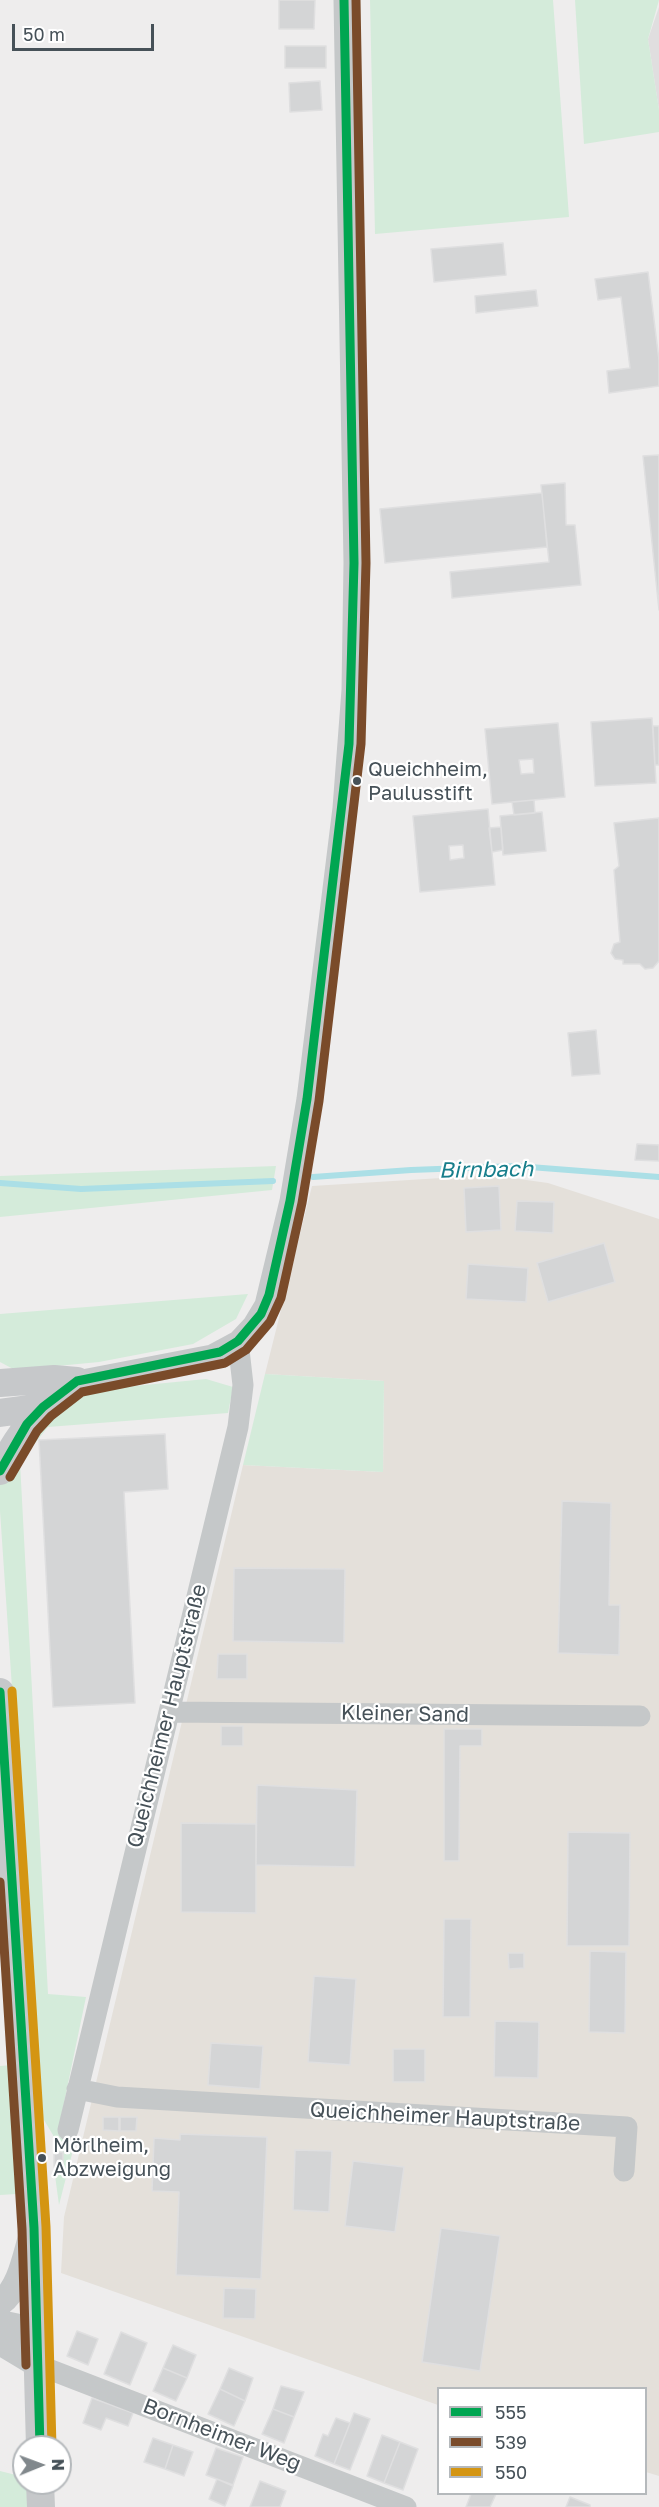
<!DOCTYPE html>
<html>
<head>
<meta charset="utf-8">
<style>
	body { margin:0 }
	#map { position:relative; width:659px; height:2507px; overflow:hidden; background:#eeeded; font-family:"Golos Text",sans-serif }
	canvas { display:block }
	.legend { position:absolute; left:437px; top:2387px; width:210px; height:108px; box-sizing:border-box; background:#fff; border:2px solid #b5b9bc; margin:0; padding:8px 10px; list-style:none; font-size:18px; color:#465158 }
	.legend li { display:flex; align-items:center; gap:12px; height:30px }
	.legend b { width:30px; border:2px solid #b5b9bc }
	.north { position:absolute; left:12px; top:2435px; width:60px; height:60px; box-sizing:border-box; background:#fff; border:2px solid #b5b9bc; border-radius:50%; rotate:89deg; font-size:16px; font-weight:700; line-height:24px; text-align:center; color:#465158 }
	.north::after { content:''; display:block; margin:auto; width:21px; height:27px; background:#81888c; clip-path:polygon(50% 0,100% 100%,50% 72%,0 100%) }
	.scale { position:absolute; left:12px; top:24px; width:142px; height:27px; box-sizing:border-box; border:3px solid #465158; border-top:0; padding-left:8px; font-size:18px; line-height:21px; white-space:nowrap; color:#465158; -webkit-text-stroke:4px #fff; paint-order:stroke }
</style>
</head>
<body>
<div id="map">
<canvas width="659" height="2507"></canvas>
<ul class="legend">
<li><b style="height:8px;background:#00a651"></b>555</li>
<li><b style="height:8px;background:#7a4b2a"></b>539</li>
<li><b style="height:8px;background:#d49512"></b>550</li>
</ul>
<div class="north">N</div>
<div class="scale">50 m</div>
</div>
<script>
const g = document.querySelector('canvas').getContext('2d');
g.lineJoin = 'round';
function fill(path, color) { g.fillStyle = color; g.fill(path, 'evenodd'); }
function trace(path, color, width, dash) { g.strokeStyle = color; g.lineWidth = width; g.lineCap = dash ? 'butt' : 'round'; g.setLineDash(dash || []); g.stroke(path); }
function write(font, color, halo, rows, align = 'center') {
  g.font = font + ' "Golos Text",sans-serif'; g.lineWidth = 4.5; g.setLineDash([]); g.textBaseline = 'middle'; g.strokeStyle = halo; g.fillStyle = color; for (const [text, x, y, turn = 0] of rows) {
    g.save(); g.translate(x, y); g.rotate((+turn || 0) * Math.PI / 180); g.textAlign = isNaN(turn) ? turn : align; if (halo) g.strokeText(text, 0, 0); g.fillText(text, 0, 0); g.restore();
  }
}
const commercial = new Path2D(`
	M490,1175L548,1183L659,1219V2476L646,2472V2388H438V2405L61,2273L64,2217L243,1465L383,1472L384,1381L265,1374L312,1186Z`);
const education = new Path2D(`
	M659,7V110L648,39Z`);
const green = new Path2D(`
	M370,0H553L569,217L375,234Z
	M575,0H659L648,39L659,110V132L584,144Z
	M276,1166L272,1190L0,1217V1176Z
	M248,1294L236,1319L193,1344L99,1362L15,1370L0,1362V1314Z
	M265,1374L384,1381L383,1472L243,1465Z
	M206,1379L233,1387L228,1413L48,1427L20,1462L48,1994L86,1997L60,2122L72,2154L59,2205L54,2168H63V2152H54L53,2135L41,2115L0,1511V1474L31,1426L84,1391Z
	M25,2064L32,2193L0,2195V2066Z
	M0,2471L24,2477V2483H40L41,2507H0Z`);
const stream = new Path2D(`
	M313,1177L411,1170L517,1166L659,1177
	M0,1183L81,1189L273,1181`);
const building = new Path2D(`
	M279,0H315L314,29H279Z
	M285,46H326V68H285Z
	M320,81L322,110L290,112L289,83Z
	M503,243L506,275L434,282L431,249Z
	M648,272L659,360V386L609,393L607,371L630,368L621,297L598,300L595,279Z
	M536,290L538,306L476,313L475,296Z
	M659,455V610L643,456Z
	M565,483L566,525H575L581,585L452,598L450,572L549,562L541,485Z
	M542,493L547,547L385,563L380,509Z
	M652,718L656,783L595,786L591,722Z
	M558,723L565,797L492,804L485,729ZM533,759L534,773L521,774L519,760Z
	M653,726H659V765H655Z
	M534,800L535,813L514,815L512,802Z
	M488,809L495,885L420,892L413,816ZM463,845L464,858L450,860L449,846Z
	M542,812L546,851L503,855L500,816Z
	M659,818V961L653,968L645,969L640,964H623V960L615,959L611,953L614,944L620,942L614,870L619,866L614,823Z
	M501,827L503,850L492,852L489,828Z
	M596,1030L600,1074L572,1076L568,1033Z
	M637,1144L659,1145V1161L635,1160Z
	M499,1186L501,1230L466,1232L464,1188Z
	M517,1201L554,1202L553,1233L515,1231Z
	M604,1243L615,1282L548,1302L537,1263Z
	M468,1264L528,1268L526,1302L466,1299Z
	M165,1434L168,1489L124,1492L135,1703L53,1707L39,1440Z
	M562,1501L611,1503L609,1605H620L619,1655L558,1653Z
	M234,1568L345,1569L344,1643L233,1641Z
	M218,1654H247V1679H217Z
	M221,1726H243V1746H221Z
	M444,1729H482V1746H460L459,1861H444Z
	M257,1785L357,1790L355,1867L256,1865Z
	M181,1823L256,1824V1913L181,1912Z
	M568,1832L630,1833L629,1946H567Z
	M444,1919H471L470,2017H443Z
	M590,1951L626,1952L625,2033L589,2032Z
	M508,1953H524V1968L509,1969Z
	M314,1976L356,1979L350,2065L308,2062Z
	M495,2021L539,2022L538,2078L494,2077Z
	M211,2043L263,2046L260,2089L208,2085Z
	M393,2049H425V2082H393Z
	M103,2117H119V2131L103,2130Z
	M120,2117H137L136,2131H120Z
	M180,2134L267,2137L261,2279L176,2275L179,2192L152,2191L154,2138L180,2140Z
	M295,2150L332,2151L329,2212L293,2210Z
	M54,2152H63V2167H54Z
	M353,2161L404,2167L395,2232L345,2226Z
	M441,2228L500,2236L480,2371L422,2362Z
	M224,2288L256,2289L255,2319L223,2318Z
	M77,2331L98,2339L88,2365L67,2356Z
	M121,2332L147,2343L130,2385L104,2374Z
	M173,2345L196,2355L187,2378L163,2368Z
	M163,2368L187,2378L176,2401L153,2391Z
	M229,2368L253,2378L245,2401L220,2389Z
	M281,2386L304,2392L294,2417L273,2409Z
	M220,2389L245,2401L234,2426L208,2414Z
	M92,2398L133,2413L128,2426L106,2418L101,2430L83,2423Z
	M273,2409L294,2417L284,2443L262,2434Z
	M354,2413L370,2419L350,2470L334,2464Z
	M336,2418L350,2423L334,2464L315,2456L323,2434L328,2436Z
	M382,2435L400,2442L384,2483L367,2476Z
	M153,2438L173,2445L165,2469L144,2462Z
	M400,2442L418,2449L403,2490L384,2483Z
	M173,2445L193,2452L184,2476L165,2469Z
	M216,2448L243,2457L233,2485L206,2475Z
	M217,2479L233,2486L225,2506L209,2499Z
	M260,2481L286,2491L280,2507H250Z
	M471,2494H496L490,2507H466Z
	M570,2497L590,2505V2507H566Z`);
const minor = new Path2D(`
	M77,1381L212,1355L238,1341L253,1325L265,1305L290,1201L307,1099L343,808L352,690L354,563L344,0
	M169,1712L640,1716
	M77,2089L117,2097L627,2127L624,2171
	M68,2130L238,1427L243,1385L238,1341
	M38,2365L406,2507`);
const tertiary = new Path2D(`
	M0,2303C19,2290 25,2258 31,2237
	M0,2323L38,2331
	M0,2342L38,2365`);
const secondary = new Path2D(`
	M0,1383L54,1379L77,1381
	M0,1413L43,1407
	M0,1471C21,1429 40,1409 77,1381
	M0,1692L34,2228L40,2447
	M40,2483L41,2507`);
const bus1 = new Path2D(`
	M0,1471L27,1424L43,1407L77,1381L220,1352L238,1341L261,1314L269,1295L290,1201L307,1099L349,744L354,563L344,0
	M0,1692L34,2228L40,2447`);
const bus2 = new Path2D(`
	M10,1477L37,1431L51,1416L82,1392L225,1363L246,1350L270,1322L281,1298L302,1203L319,1101L361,744L366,563L356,0
	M0,1882L22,2229L26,2365`);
const bus3 = new Path2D(`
	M12,1691L46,2227L52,2447`);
const markers = [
	[357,781,5,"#465158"],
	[42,2158,5,"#465158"]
];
const busNames = [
	["Queichheim,",368,770],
	["Paulusstift",368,794],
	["Mörlheim,",53,2146],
	["Abzweigung",53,2170]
];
const streetNames = [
	["Kleiner Sand",405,1714,1],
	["Queichheimer Hauptstraße",167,1716,-76],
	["Queichheimer Hauptstraße",445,2117,3],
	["Bornheimer Weg",222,2435,21]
];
const waterNames = [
	["Birnbach",486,1170,-1]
];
fill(commercial, '#e4e0da');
fill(education, '#e0dedf');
fill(green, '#d4ebda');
trace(stream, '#abdfe6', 6);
fill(building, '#d4d5d6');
trace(building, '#dfdfe0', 1.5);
trace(minor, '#c5c8c9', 21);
trace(tertiary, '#c5c8c9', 26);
trace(secondary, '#c6c8ca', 28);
trace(bus1, '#00a651', 9);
trace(bus2, '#7a4b2a', 9);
trace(bus3, '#d49512', 9);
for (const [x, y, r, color] of markers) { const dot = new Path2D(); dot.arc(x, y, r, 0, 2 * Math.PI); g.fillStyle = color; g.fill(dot); trace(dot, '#fff', 2); }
write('20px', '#465158', '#fff', busNames, 'left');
write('21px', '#465158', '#fff', streetNames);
write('italic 22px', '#177e8b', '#fff', waterNames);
</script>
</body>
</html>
